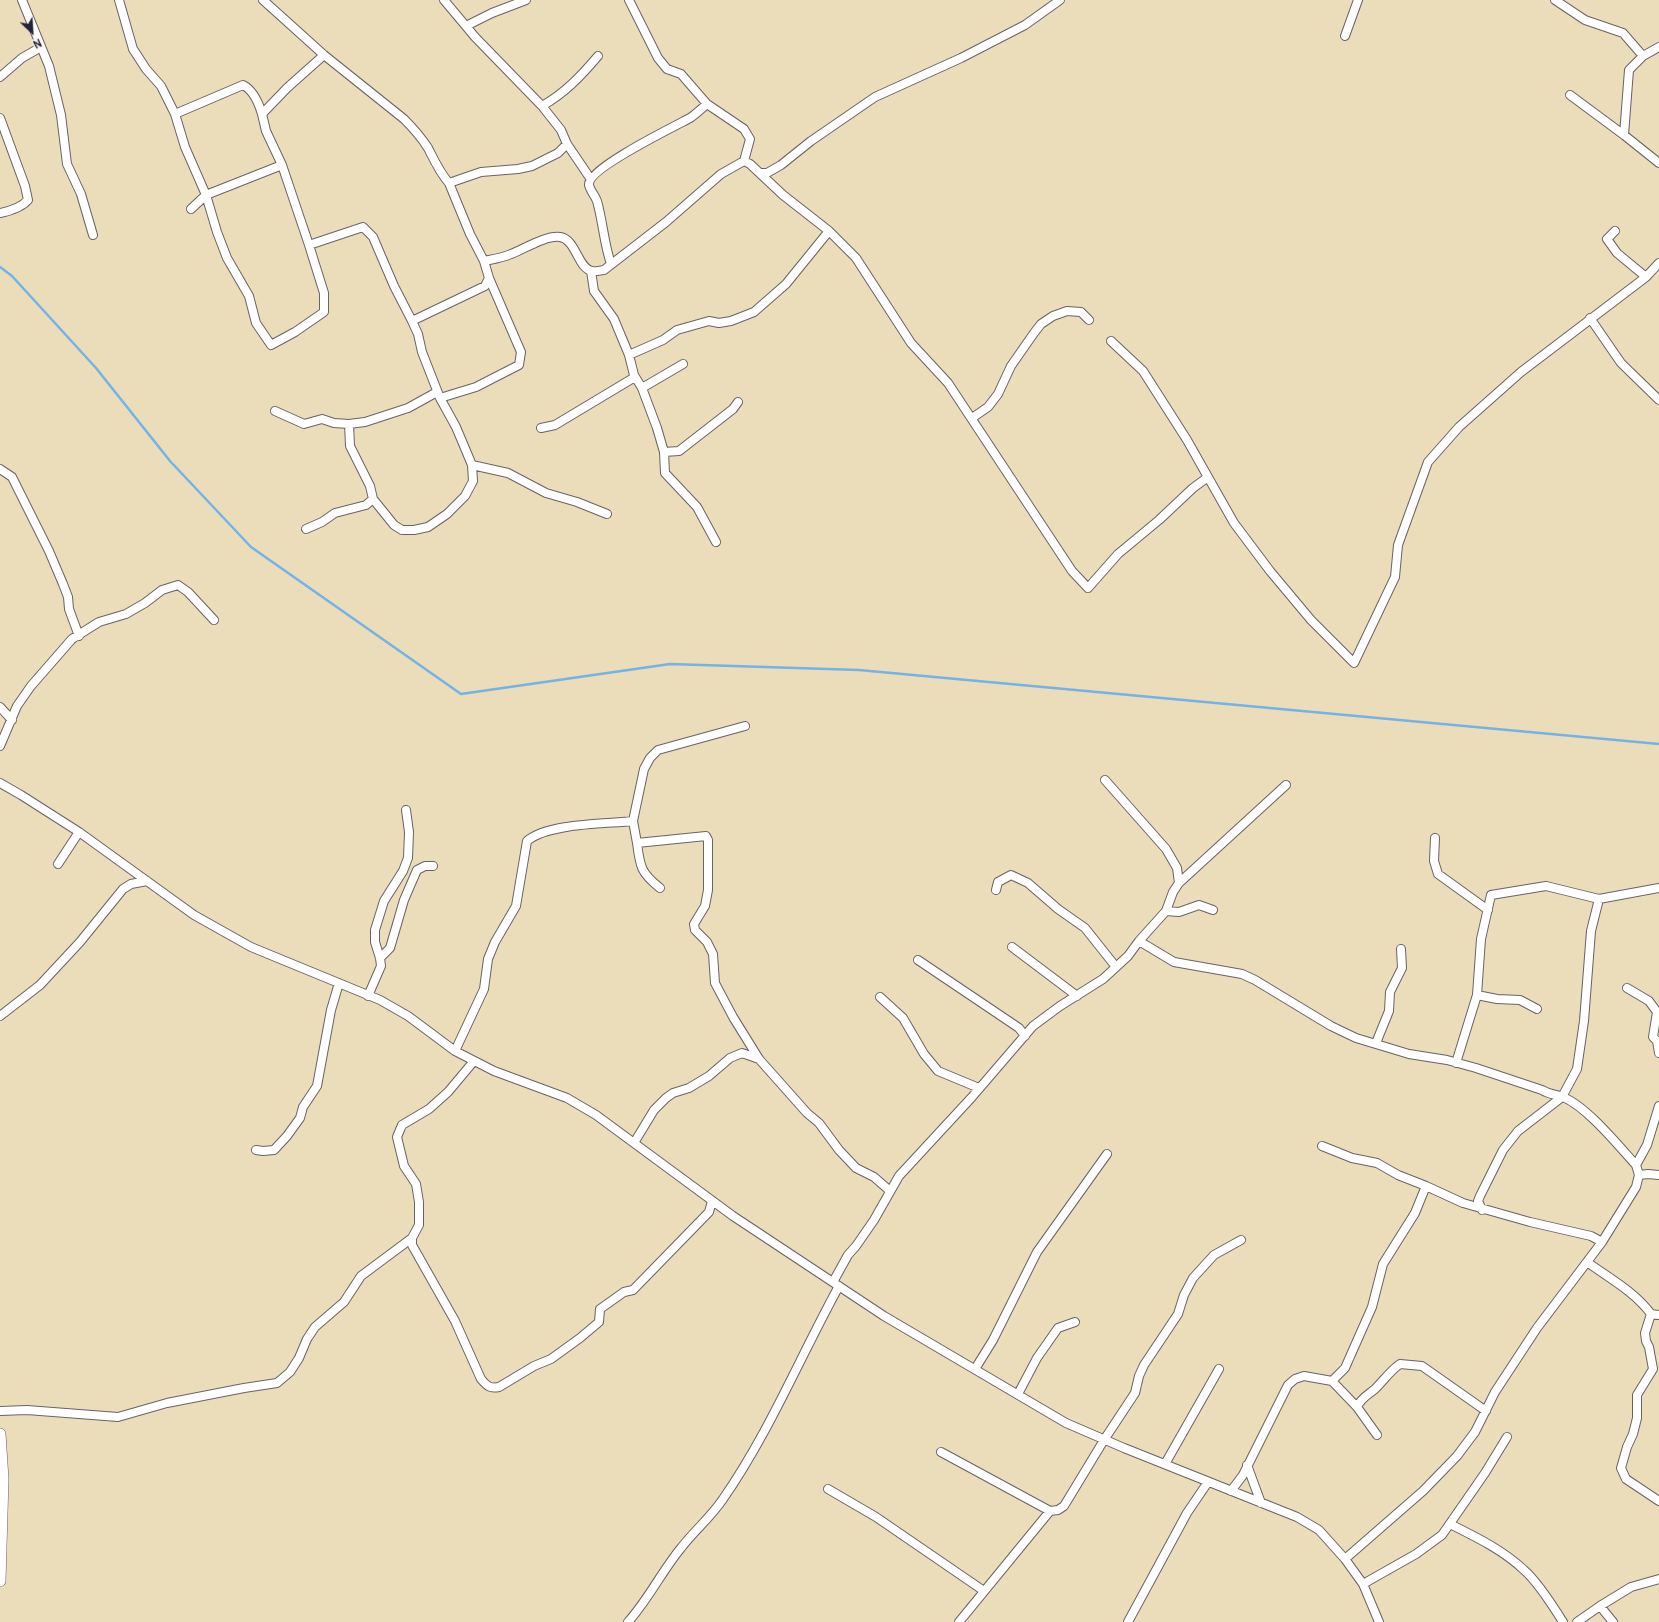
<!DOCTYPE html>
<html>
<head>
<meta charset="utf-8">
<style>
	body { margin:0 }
	#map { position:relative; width:1659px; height:1622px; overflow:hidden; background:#ebddba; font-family:Pangolin,sans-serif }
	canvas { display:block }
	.north { position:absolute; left:12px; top:12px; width:40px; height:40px; -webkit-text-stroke:3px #f7f3e8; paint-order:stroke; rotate:155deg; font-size:11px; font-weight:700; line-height:16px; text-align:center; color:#22223b }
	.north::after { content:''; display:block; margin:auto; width:14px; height:18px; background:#22223b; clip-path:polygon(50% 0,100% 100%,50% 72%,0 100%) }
</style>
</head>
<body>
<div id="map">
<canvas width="1659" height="1622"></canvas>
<div class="north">N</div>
</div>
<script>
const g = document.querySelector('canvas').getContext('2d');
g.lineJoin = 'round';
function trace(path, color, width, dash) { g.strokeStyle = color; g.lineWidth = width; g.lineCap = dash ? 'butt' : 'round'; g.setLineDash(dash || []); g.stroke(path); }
const stream = new Path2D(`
	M0,267L12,276L96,368L170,461L251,547L461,694L670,664L859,670L1659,744`);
const street = new Path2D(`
	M22,0L49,66L61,115L67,164L81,194L93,235
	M119,0L133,49L146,69L161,86L175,114L243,85C253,90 259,104 262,114
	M263,0L324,55L404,119C413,128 421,137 428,148C434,160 440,173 449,183L470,234L484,261L489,278L485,286L412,321L418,334L422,352L440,398L456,427L472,465L473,481L465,496L447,514L428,527L414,530H402L394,525L373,499L370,486L350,446L349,424
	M444,0L475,37L542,106L561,130L567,144L590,178
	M629,0L658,58L667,69L681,74L707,104L744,129L750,139L744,161
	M1555,0L1585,20L1623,33L1643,56
	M466,26L492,13L526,0
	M1345,36L1358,0
	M324,55L287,88L262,114L266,131L282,165L309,245L363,227L373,237L394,286L412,321
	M0,77L22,58L41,47
	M1570,95L1624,135L1659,163
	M542,106C565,93 581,76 598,56
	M175,114L185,147L206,195L217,232L227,258L249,296L256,323L271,345L295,332L324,312V293L309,245
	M0,118L25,186L28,200C21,208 10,211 0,213
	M1624,135L1629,70L1643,56L1659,47
	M761,173H767L781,165L811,141L875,97L961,58L1025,25L1060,0
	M449,183L481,172L518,169L532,166L558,153L567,144
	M191,209L206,195L282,165
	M1615,231L1607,239L1617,253L1646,277
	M484,261C494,259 502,258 511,254C524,249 546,235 560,237C576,239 578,269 592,271C596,272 601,270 604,270L666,222L721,174L744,161L750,164L783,195L829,231L856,258L911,343L948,383L1072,571L1088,588L1118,554L1159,520L1193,488L1208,477
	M611,264C604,244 603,222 597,201C595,196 590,190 589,185C587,169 675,126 690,118C696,114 701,109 707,104
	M591,271L594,291L614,319L629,355L634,375L642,388L683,364
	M1590,318L1621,363L1659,400
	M1111,341L1143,371L1187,440L1234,523L1270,571L1311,620L1354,663L1395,577L1398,545L1428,462L1459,427L1521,372L1646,277L1659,263
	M629,355L663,340L677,330L709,321L719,323L731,321L754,312L786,284L829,231
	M642,388L657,428L664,452L679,451L733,409L738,402
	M440,398L476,387L519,365L521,352L489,278
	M275,411L304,424L322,419L334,423L349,424L365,422L408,408L437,392
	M972,418L988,407L998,394L1011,366L1034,333L1041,324L1053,316L1067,311L1081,312L1089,320
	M541,428L555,425L635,377
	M664,452L665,473L697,507L716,542
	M472,465L508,473L546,493L577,502L607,514
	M0,469L12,477L49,551L63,584L68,597L69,609L79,636
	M306,529L322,522L335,513L366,505L373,499
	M0,707L12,720
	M745,726L658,750L650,758L644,769L633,821L637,843L706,836L708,840V890L705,906L694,924L695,930L707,942L713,954L715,983L733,1017L759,1059
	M0,746L17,706L31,686L72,639L99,622L126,614L145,603L162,590L178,585L188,592L214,620
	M1105,780L1166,849L1177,868L1179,883
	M0,783L21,795L79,832L194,915L251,947L380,1000L408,1016L455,1051L494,1071L567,1098L596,1115L733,1216L884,1316L1066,1423L1124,1448L1297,1517L1319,1530L1345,1559L1363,1584L1379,1622
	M1435,838L1434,861L1438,874L1488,910
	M637,843C640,867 641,873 660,888
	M58,864L79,832
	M996,890L998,882L1011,875L1028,883L1058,909L1085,928L1116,967
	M1166,911L1179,912L1199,905L1213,910
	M1139,941L1174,962L1242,974L1255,980L1331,1026L1356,1038L1409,1054L1447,1060L1476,1068L1542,1090C1550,1095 1555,1094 1563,1097C1587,1107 1617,1144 1636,1165L1639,1175L1636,1187L1602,1242L1537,1328L1495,1392L1475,1432L1457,1456L1423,1491L1345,1559
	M1012,947L1077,996
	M380,958L390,948L404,900L417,870L425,866H433
	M918,960L1019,1028L1025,1036
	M1627,988L1649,1001L1657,1012L1653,1037L1657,1041L1659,1053
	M1477,995L1497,999L1520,1000L1537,1009
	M368,996L381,966L380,958L375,942V930L384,901L403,871L408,858L409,832L406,810
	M880,997L903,1018L924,1054L938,1071L979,1088
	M0,1016L40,985L80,942L123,889L131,884L147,881
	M1376,1043L1389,1011L1390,992L1402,968L1401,949
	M455,1051L484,989L488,959L495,942L516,906L527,841C548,823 606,824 633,821
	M1456,1063L1477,995L1481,939L1491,895L1546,886L1599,899L1659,888
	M634,1143L654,1110L666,1098L673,1093L689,1088L709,1076L730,1058L742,1053L759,1059L807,1113L819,1123L839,1150L856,1168L874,1177L890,1191
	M1322,1146L1352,1158L1377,1163L1398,1175L1426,1186L1463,1203L1530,1222L1591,1236L1602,1242
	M256,1150L263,1151L274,1150L287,1136L300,1118L303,1107L317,1086L331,1010L339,983
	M1636,1165L1647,1145L1659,1106
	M1639,1175L1648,1174L1659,1175
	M1482,1210L1478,1201L1480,1196L1503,1150L1518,1131L1562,1097L1577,1069L1584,1021L1591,931L1599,899
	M412,1238V1245L455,1321L481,1379C487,1386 490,1389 499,1387L534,1366L551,1359L580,1338L599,1322L600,1309L624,1292L633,1290L709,1212L712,1201
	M1587,1262C1609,1278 1635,1292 1651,1314L1659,1315
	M833,1282L848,1255L856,1246L874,1220L899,1176L972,1097L1033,1026L1060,1006L1103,979L1128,956L1139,941L1166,911L1173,892L1179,883L1286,785
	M1651,1314L1645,1333L1646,1341L1649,1347L1653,1369L1637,1395V1418L1633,1434L1627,1447L1621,1468L1626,1479L1659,1501
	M975,1369L993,1340L1037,1252L1107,1154
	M1332,1381L1345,1368L1372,1307L1383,1264L1415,1213L1426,1186
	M1018,1394L1037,1358L1058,1328L1075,1322
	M1357,1407C1361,1398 1368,1395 1375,1389C1384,1380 1390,1371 1400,1364L1422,1366L1486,1411
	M0,1411L27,1410L118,1417L167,1403L244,1388L277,1383L290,1372L299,1358L307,1339L315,1327L344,1302L361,1276L412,1238L419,1225V1202L416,1184L404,1166L397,1137L402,1125L429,1109L448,1092L474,1061
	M941,1452L1050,1511L1058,1510L1064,1506L1104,1440L1135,1393L1139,1376L1144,1365L1178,1314L1184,1295L1193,1278L1214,1255L1241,1240
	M1165,1464L1219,1369
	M1247,1465L1261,1503
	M828,1489L876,1517L984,1591
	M1231,1491L1243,1475L1288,1385L1295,1379L1304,1376L1332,1381L1357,1407L1377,1435
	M1450,1524C1476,1537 1503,1550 1524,1570C1538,1582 1553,1606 1563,1622
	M1363,1584L1416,1554L1442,1535L1485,1473L1507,1437
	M1600,1606L1613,1622
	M628,1622C648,1600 662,1571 681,1548C694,1531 711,1517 723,1499C769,1433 800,1357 839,1286
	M959,1622L1050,1511
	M1128,1622L1187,1513L1208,1482
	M1577,1622L1600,1606L1631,1587L1659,1579`);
const secondary = new Path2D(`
	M0,1434L3,1479L0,1581`);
trace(stream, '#73b3e6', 2.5);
trace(street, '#686367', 10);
trace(secondary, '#686367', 12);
trace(street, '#fff', 8);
trace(secondary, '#fff', 11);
</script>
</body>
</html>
